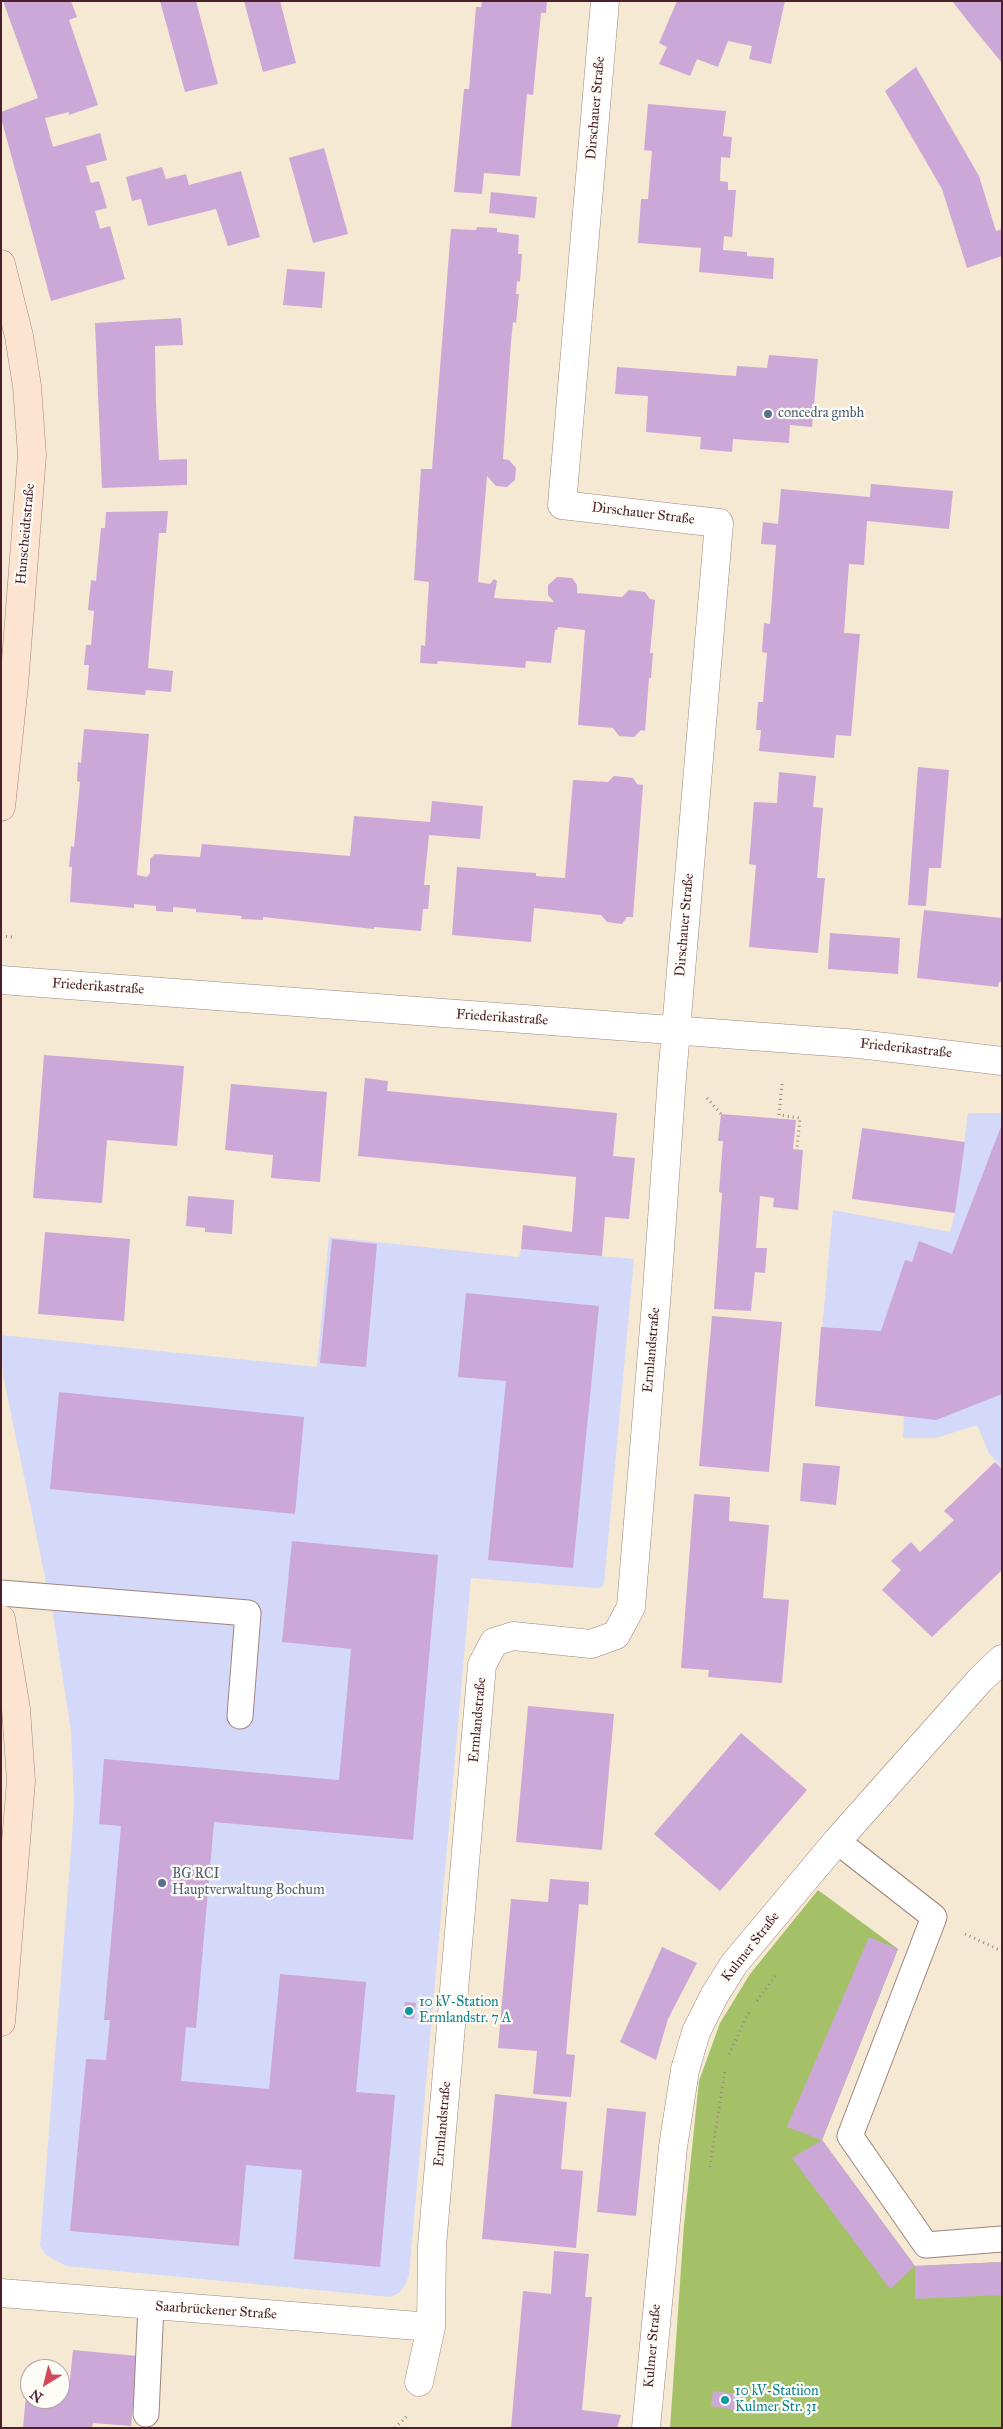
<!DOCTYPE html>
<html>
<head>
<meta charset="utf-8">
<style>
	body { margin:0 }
	#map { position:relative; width:1003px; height:2429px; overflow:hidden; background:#f5e9d3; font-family:"IM FELL Great Primer",serif }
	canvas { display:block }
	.frame { position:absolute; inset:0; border:2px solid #4a1f2b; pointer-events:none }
	.north { position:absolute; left:20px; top:2359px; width:50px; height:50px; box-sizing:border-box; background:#fdfcf7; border:1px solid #b5a4a5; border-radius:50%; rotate:216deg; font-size:14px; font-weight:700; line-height:20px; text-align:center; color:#4a1f2b }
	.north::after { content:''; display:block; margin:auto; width:18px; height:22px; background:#d1495b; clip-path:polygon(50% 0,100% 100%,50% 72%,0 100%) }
</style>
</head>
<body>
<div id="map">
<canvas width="1003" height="2429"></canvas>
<div class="frame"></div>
<div class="north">N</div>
</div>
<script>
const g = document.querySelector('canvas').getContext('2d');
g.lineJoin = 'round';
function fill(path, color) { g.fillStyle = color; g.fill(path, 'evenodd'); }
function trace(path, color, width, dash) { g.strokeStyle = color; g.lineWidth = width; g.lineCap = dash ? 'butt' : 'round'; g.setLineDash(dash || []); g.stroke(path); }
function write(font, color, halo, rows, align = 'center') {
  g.font = font + ' "IM FELL Great Primer",serif'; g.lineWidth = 4.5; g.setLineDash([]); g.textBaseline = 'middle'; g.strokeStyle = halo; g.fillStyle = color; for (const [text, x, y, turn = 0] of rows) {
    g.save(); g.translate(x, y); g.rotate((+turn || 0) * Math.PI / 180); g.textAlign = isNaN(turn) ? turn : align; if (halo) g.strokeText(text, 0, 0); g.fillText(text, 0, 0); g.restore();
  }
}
const built = new Path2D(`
	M968,1113H1002V1467L989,1454L977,1425L936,1438H903L904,1416L815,1406L833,1210L950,1232L955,1213Z
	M329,1237L519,1257L521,1249L634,1259L604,1584L600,1588H595L471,1578L409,2275L405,2285L399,2293L390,2297L66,2266L46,2255L40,2246L72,1838L74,1801L71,1731L53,1615L3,1375L1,1335L317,1367Z`);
const green = new Path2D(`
	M818,1890L898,1949L822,2140L915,2266L1002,2262V2428H670L684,2225L699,2081L720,2023L750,1974Z`);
const building = new Path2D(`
	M3,1H71L77,17L69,20L98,105L69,115V112L45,118L53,147L100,133L107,160L86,166L91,183L99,181L107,208L95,211L100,229L110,226L125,279L51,301L1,118V112L38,98Z
	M160,1H196L218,84L185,92Z
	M244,1H280L296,63L263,72Z
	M482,1H547L546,13H541L533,95L527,94L520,176L484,173L482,194L454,192L464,89H469L476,7H481Z
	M677,1H785L771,64L749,59L752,46L728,41L718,67L697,59L690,76L659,64L667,47L659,43Z
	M952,1H1002V63L970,24Z
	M916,67L979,176L996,231L1002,229V256L967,268L942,189L885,91Z
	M648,104L726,111L723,136L732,137L730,158L721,157L720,181L728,182V190H736L732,237L724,236L723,250L747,252V256L774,258L773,279L699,272L701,248L638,243L641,199H648L652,151L644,150Z
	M324,148L348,234L313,243L289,158Z
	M162,167L166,179L186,174L189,185L241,171L260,237L228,246L216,209L148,226L141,199L132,201L126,177Z
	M491,192L537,197L535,218L489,213Z
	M477,227L497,228V232L519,235L518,254H522L520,282L517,281L516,294H519L516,323L513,322L511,342L503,459L509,460L516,468L515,480L507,487L496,486L487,476L478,582L490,584L494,579L497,581L494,598L554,602L548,595V585L557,577L572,578L577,585V593L622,597L629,590L645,592L650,599L655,600L650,653H653L651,678H649L645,731L641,730L634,737L619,736L613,728L578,725L585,630L558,627L557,630H555L551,663L526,661L525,668L438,661L437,664L420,663L421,645L425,646L429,582L414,580L421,469H432L451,229L476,230Z
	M287,269L325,272L322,308L283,305Z
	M181,318L183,345L155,346L156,404L159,460L187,459V485L102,488L95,323Z
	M769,355L818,359L812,427L790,425L789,443L733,439L732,452L700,449L701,437L646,432L648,396L615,394L617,367L736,376L737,366L767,368Z
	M871,484L953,491L949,529L867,521L864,565L849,564L844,633L860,634L851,736L836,735L834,758L759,751L761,730H756L758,702H763L767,653L762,652L764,623L770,624L776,545L761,544L763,522L778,524L781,489L870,497Z
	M168,511L166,533H159L148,668L173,671L171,692L146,690L145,695L87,690L89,665H84L86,645H91L94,611L88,610L91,580L96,581L101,528H105L106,512Z
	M84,729L149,734L137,875L147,877L150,873V859L155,854L200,857L202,844L350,856L354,816L430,822L432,801L483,806L480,839L429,835L424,885H430L428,909H423L421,931L374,927V929L263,917V920L241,919L242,916L196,912V909L173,907V912L156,911V906L134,904V908L70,902L72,867H69L71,846L74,847L80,782L77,781L78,762L81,763Z
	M918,767L949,770L941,868H929L926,906L908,905Z
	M779,772L816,776L813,807L823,808L817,878H825L818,953L749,947L756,865L749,864L754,802L777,803Z
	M614,776L633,778L637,784L643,785L633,917H627L622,924L607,922L601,915L534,908L531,942L452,935L457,867L536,873V876L565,878L573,780L608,782Z
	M924,910L1002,918V982H999L998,987L917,978Z
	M830,933L900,938L898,974L828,969Z
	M44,1055L184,1066L177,1146L107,1140L102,1203L33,1198Z
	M365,1078L388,1081L387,1091L617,1113L613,1156L635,1158L629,1219L605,1217L602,1256L521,1249L523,1225L572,1232L576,1177L358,1156Z
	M231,1084L327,1092L320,1182L271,1178L273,1155L225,1150Z
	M721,1114L796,1120L793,1149L803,1150L798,1210L773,1207L774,1198L760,1196L756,1248H767L765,1273L755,1272L751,1311L714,1309L722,1193L719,1192L723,1141H718Z
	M1002,1124V1394L936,1420L815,1406L821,1327L881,1331L905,1260L912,1262L919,1241L952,1254Z
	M862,1128L965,1142L955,1213L852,1199Z
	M188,1196L234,1200L232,1234L205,1232V1228L186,1226Z
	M45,1232L130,1239L124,1321L38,1314Z
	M332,1239L377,1244L366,1367L320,1363Z
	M466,1293L599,1306L573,1568L488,1560L506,1381L458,1377Z
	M712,1316L782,1322L769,1472L699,1466Z
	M59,1392L304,1417L295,1514L50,1489Z
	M995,1462L1002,1469V1570L932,1637L882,1590L901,1570L891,1561L911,1542L920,1552L954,1520L944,1511Z
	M803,1463L840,1466L836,1505L800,1501Z
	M694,1494L730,1497L729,1521L769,1525L763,1598L789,1600L782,1683L708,1677L709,1670L681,1668Z
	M292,1541L438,1555L413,1840L214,1822L196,2028L186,2027L181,2081L269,2089L280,1974L366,1982L356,2092L395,2095L380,2267L294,2259L302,2170L246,2165L239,2246L70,2231L86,2059L106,2060L110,2020H104L121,1826L99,1824L104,1759L339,1780L351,1649L282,1642Z
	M528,1706L614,1714L602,1850L516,1842Z
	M741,1733L807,1790L720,1891L654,1834Z
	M550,1879L589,1882L588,1905L579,1904L566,2054L575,2055L571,2097L533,2094L537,2051L498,2048L511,1899L548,1902Z
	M869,1937L898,1949L822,2140L915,2266L1002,2262V2295L915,2299V2266L890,2289L792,2158L822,2140L787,2127Z
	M662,1947L697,1963L668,2019L656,2060L620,2042Z
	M405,2002L416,2003L414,2019L403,2018Z
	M495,2094L567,2102L561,2169L583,2171L576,2248L482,2239Z
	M607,2108L646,2112L636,2216L597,2212Z
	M554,2251L589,2254L585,2297H592L582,2410L621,2415L617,2428H511L523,2291L551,2294Z
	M73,2350L138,2356L131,2426L93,2423L92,2428H23L27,2384L30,2385V2399H60V2388L69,2389Z
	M713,2391L738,2394L736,2410L711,2406Z`);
const path = new Path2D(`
	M1,936L12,937
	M1,1021H3
	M782,1084L779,1115L800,1118L797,1149
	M707,1098L721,1114
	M965,1934L1002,1951
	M757,2001L775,1976
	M729,2054L749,2012
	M710,2167L725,2070
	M395,2428L407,2416`);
const lane = new Path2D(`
	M1,1593L248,1613L240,1716
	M837,1841L934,1917L850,2136L926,2245L1002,2239
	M146,2414L151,2306`);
const street = new Path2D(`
	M1,980L859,1044L1002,1061
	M1,2293L431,2327
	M419,2382L431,2327L432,2246L482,1665L494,1642L513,1636L591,1644L616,1635L631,1607L657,1291L672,1077L719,523L562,505L605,1
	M646,2428L673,2147L685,2070L696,2032L714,1996L734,1964L837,1841L980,1680L1002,1659`);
const secondary = new Path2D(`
	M1,264L19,336L27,386L32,455L14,685L1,807
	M1,1619L16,1709L21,1781L1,2022`);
const markers = [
	[768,414,5,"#5c6f8a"],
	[162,1883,5,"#5c6f8a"],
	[409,2011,5,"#0f9aa8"],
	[725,2400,5,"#0f9aa8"]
];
const streetNames = [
	["Dirschauer Straße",596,108,-85],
	["Dirschauer Straße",643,514,7],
	["Hunscheidtstraße",26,534,-85],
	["Dirschauer Straße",685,925,-85],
	["Friederikastraße",98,987,4],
	["Friederikastraße",502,1018,4],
	["Friederikastraße",906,1049,6],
	["Ermlandstraße",652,1350,-85],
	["Ermlandstraße",478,1720,-85],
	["Kulmer Straße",751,1947,-52],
	["Ermlandstraße",443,2124,-85],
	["Saarbrückener Straße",216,2311,4],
	["Kulmer Straße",653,2346,-85]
];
const serviceNames = [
	["concedra gmbh",778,414],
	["BG RCI",172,1875],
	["Hauptverwaltung Bochum",172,1891]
];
const cultureNames = [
	["10 kV-Station",419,2003],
	["Ermlandstr. 7 A",419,2019],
	["10 kV-Statiion",735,2392],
	["Kulmer Str. 31",735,2408]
];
fill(built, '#d4d8f9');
fill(green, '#a4c168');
fill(building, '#cba8d8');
trace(lane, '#a0847f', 27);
trace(street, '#a0847f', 29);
trace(secondary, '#a0847f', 29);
trace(path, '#a0847f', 3, [1, 4]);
trace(lane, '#fff', 25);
trace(street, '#fff', 28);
trace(secondary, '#fde4d1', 28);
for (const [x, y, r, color] of markers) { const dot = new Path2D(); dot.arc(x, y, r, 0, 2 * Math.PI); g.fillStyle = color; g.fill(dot); trace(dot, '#fdfcf7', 2); }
write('14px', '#4a1f2b', '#fdfcf7', streetNames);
write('14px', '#4e5e75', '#fdfcf7', serviceNames, 'left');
write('14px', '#0d838f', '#fdfcf7', cultureNames, 'left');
</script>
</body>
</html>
